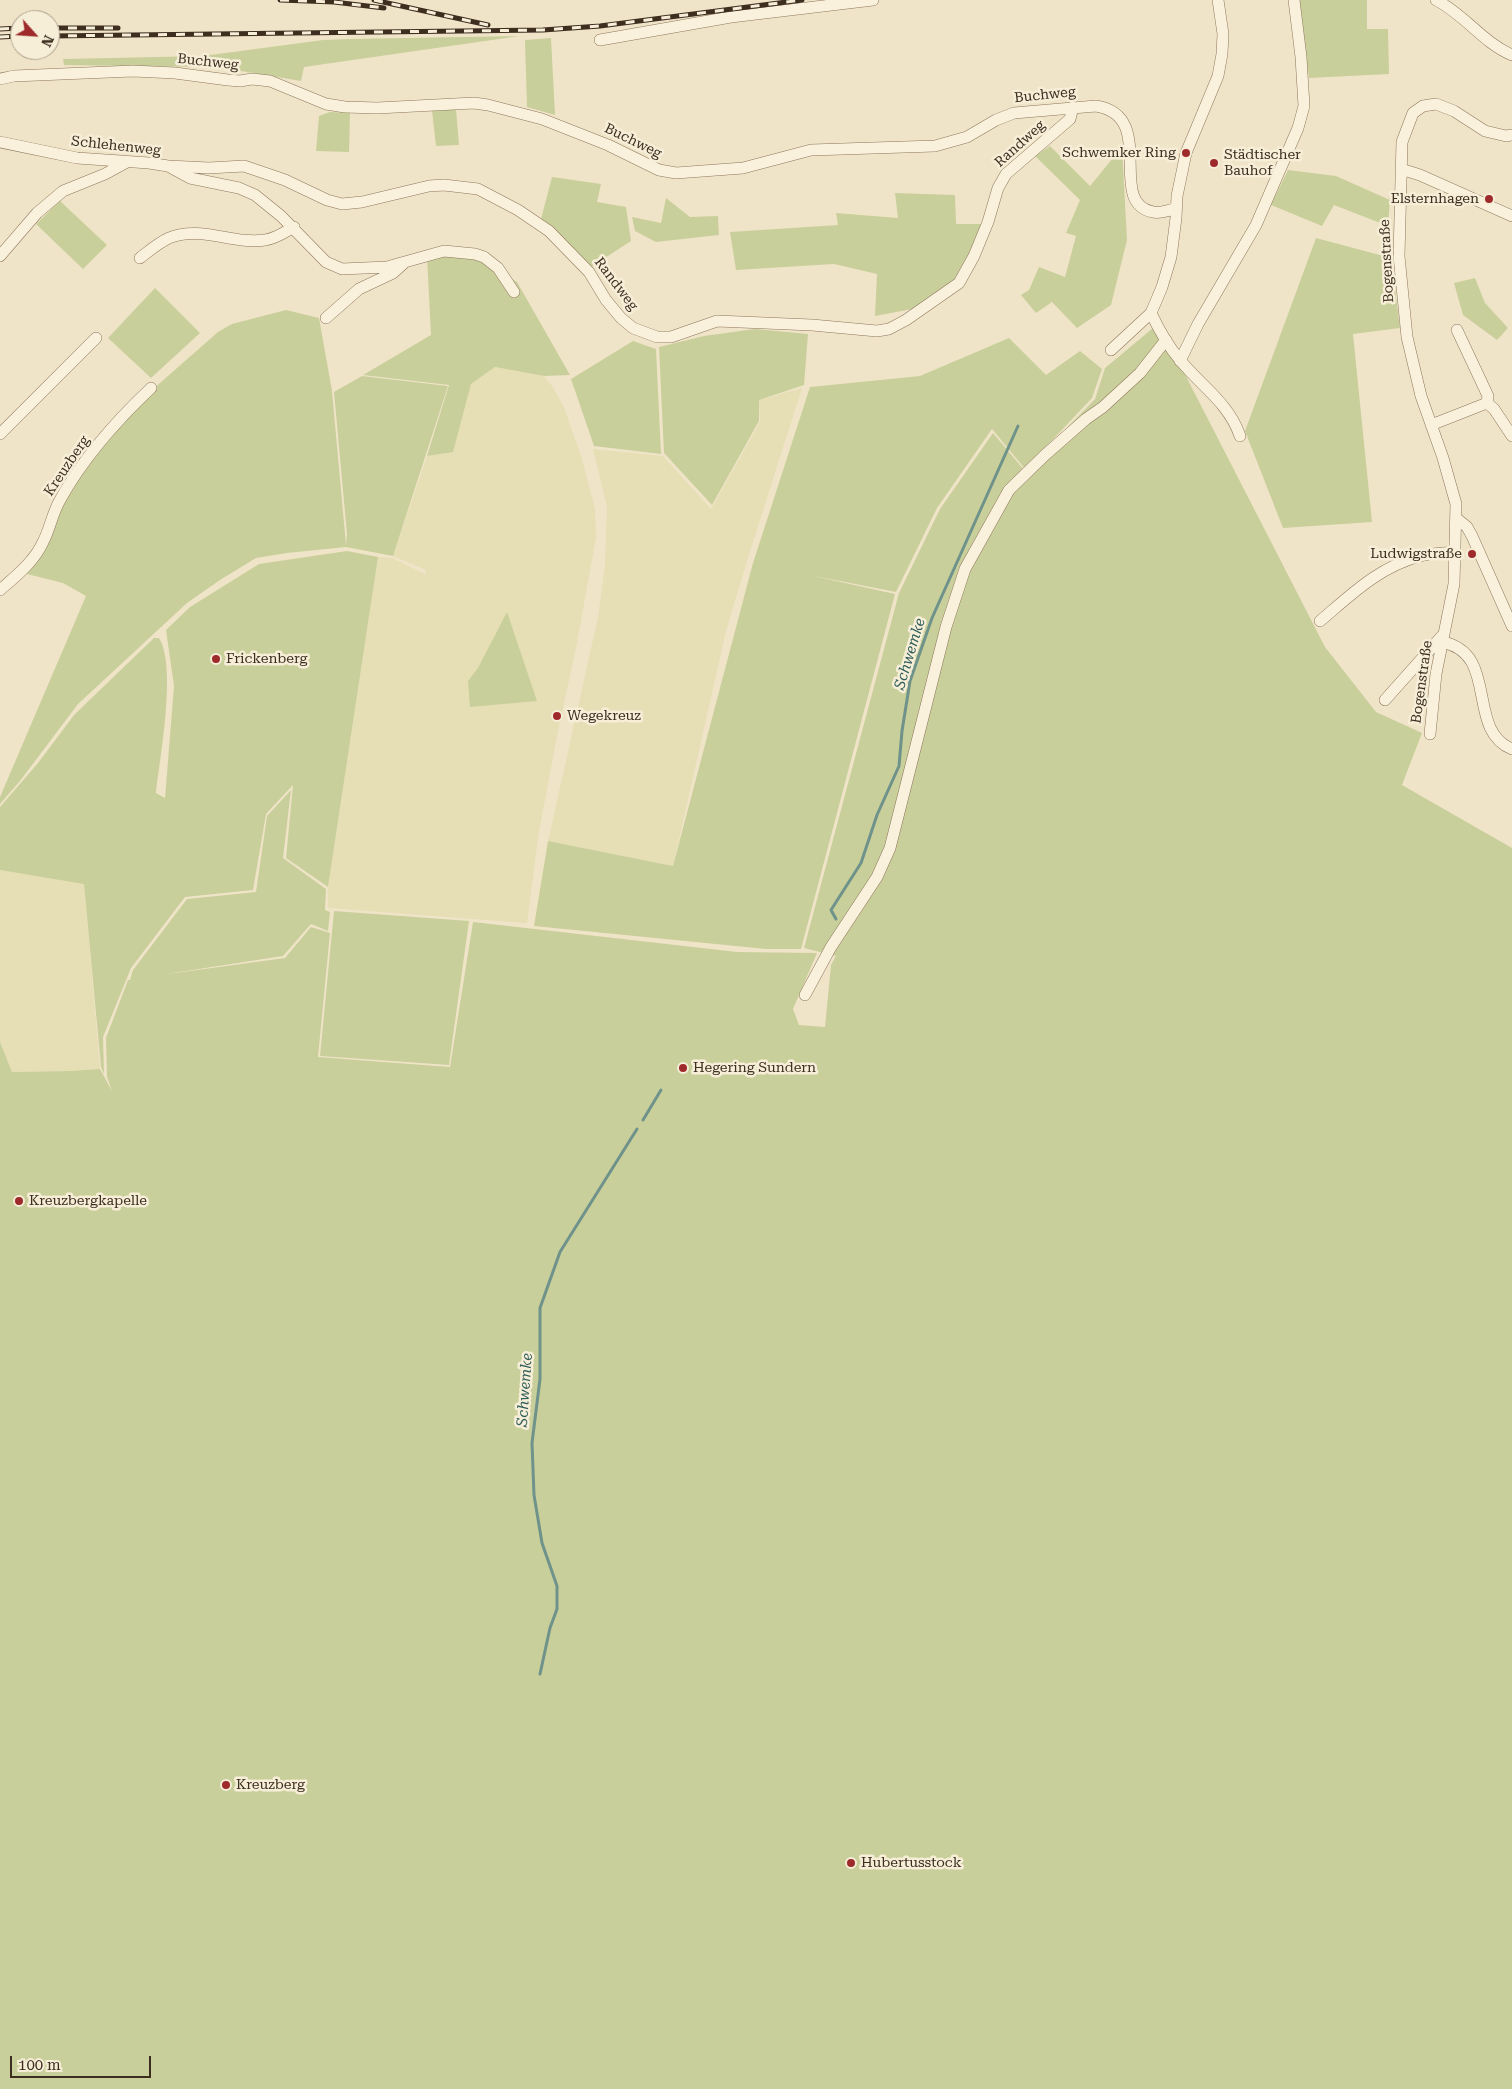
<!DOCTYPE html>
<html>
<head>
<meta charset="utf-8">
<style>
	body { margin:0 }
	#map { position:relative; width:1512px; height:2089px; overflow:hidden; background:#f0e4c8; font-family:"Roboto Serif",serif }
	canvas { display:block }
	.north { position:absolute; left:10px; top:10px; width:50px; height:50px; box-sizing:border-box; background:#f7eed8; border:1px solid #ada18e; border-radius:50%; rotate:116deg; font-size:14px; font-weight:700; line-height:20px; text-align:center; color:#3d2e20 }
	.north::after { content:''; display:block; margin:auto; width:18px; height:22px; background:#9e2a2b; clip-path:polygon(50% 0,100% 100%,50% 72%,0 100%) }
	.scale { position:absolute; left:10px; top:2056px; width:141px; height:22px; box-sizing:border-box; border:2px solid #3d2e20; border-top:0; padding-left:6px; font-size:15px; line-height:18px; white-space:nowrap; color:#3d2e20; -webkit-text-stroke:4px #f7eed8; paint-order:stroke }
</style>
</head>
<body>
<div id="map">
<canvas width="1512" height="2089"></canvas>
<div class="north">N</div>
<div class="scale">100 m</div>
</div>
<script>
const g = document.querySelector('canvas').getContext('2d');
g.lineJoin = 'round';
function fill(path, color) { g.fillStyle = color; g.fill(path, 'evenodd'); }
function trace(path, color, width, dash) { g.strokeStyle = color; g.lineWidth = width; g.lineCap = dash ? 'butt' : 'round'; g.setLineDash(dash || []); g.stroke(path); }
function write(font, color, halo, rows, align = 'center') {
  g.font = font + ' "Roboto Serif",serif'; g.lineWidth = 5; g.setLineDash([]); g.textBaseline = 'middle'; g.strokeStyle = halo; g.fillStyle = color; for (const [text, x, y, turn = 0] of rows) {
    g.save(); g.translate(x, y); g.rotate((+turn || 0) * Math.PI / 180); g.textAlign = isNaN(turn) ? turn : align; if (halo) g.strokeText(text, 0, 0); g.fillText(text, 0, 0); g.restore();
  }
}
const farmland = new Path2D(`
	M495,367L544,376L552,386L564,407L582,459L595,509L596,538L576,648L560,721L539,831L527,923L328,908V887L378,557L392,558L425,574L426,570L393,556L427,456L453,451L471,384Z
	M802,388L747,561L726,631L673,866L548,841L598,617L605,565L607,507L593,449L663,456L711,509L760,422L759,400Z
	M0,870L84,883L100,1069L70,1071L12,1072L0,1042Z`);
const green = new Path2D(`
	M1298,0H1367V29H1388L1389,74L1309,78Z
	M520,36L304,67L301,81L235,70L203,67L64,65L63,59L203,56L323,40L349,39Z
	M551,38L555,115L527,107L525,40Z
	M456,109L459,145L436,146L432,111Z
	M330,112L350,113L349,152L316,151L319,116Z
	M1050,146L1090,186L1122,147L1127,240L1111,305L1077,328L1052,302L1036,313L1021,295L1029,290L1039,267L1065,277L1076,236L1066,233L1080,200L1035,156Z
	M1288,170L1336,176L1390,200L1388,226L1334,205L1322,226L1271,205Z
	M552,177L601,184L597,202L626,207L631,241L591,267L541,219Z
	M895,193L955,195L956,224H985L959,275L928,306L875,316L877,274L834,264L736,270L730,232L838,225L836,213L898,218Z
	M666,198L690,217L718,216L719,235L656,242L635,231L632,217L661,223Z
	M60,201L107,245L83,269L36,224Z
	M1316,238L1391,258L1400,328L1353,334L1372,522L1283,528L1245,431Z
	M460,253L481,259L517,282L570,375L544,376L495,367L471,384L453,452L427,456L449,385L363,375L431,335L427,257Z
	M1475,278L1485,303L1508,328L1497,340L1463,315L1454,283Z
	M155,288L200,333L151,378L108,338Z
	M286,310L319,318L332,391L346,545L347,534L334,392L362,376L448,386L393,556L346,547L287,553L256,558L220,580L187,603L78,704L20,781L0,804V797L86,596L63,583L23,573L76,477L152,390L218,332L232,324Z
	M1153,328L1173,351L1325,647L1376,712L1422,733L1402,785L1512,848V2089H0V1042L12,1072L70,1071L100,1069L112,1091L107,1077L106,1038L128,980H130L133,970L187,899L256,892L267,816L291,790L283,858L326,889L325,910L330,912L328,931L311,924L283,956L160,975L285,958L311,927L330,933L318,1057L450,1067L473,922L737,952L817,953L793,1009L799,1025L825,1027L831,965L836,956L804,948L899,593L940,509L993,433L1025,471L1095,399L1105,368Z
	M755,329L808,334L804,385L759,400V421L712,505L664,453L659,347L704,336Z
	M1009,338L1046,375L1080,351L1102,369L1092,398L1025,469L992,429L937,508L896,592L809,575L895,594L801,949H766L534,926L548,841L673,866L753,563L810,387L920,376Z
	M633,341L656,349L661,454L594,446L571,379Z
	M347,551L378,557L328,887L286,858L293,785L266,814L253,890L185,897L131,968L103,1037L104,1074L101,1067L84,884L0,870V807L38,763L74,715L154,638H159C177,667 160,757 156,793L165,798L174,686L166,630L190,607L259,564Z
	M507,612L537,701L470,707L468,681L478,668Z
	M334,911L469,921L449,1065L320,1056Z`);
const stream = new Path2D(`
	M836,919L831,910L861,863L877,815L899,766L902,731L910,681L932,618L1018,426
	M643,1120L661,1090
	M540,1674L550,1628L557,1609V1586L542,1543L534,1495L532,1443L540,1379V1308L560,1252L637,1129`);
const street = new Path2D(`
	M1436,0C1464,14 1482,42 1512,55
	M600,40L731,17L873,0
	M0,79L14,76L133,71L175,73L228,80L240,81L252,79L270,81L326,104L345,107L377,108L474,103L488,105L542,119L608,145L659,170L676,173L743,168L811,150L935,146L967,137L996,120L1014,113L1096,106C1159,116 1105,203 1153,212C1160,214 1168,210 1175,209
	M0,142L77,158L149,163L168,166L190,178L239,188L255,195L281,216L326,262L342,269L387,267L444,251L475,254L484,257L498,268L514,292
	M168,166L209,168L244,166L285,180L327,200L342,204L362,202L429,186L444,185L478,189L518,210L549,231L589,272L606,300L621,318L633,328L657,337H671L717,321L812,325L877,331L889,329L906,320L959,283L974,256L988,222L998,188L1006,174L1070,119L1073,107
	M1401,169L1420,175L1512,216
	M0,256L37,213L63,191L105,174L127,162
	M140,258C149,251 158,243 169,238C201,225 233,245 265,240C275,239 285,232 294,227
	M1151,313C1159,330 1168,346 1180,360C1200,385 1229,403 1240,436
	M326,318L359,289L393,273L403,264
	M1457,330L1488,396L1487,403
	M1111,350L1151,313L1162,287L1171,257L1176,218L1177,196L1186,153L1218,76L1222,54L1223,34L1218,0
	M1180,361L1198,324L1256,225L1298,128L1304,106L1301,57L1294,0
	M1487,403L1494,409L1512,436
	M1431,425L1487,403
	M0,434L96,338
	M1456,518L1467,527L1472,536L1512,626
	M0,590C16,576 34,562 43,542C50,529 52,514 60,500C83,458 116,421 151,388
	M1320,621C1352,594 1379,567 1420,556C1431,553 1443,553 1455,552
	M1442,642C1500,653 1465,730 1512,749
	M1385,700L1442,636
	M1430,734L1436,674L1454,584L1456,504L1443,458L1421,396L1407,337L1399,256L1402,142L1413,113L1423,106L1436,104L1454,111L1485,131L1506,136L1512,135
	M805,995L831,947L877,877L890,848L946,627L965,569L1009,490L1045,455L1086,419L1103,407L1140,373L1166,340`);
const rail = new Path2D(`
	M280,0L334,2L384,8
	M374,0L488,25
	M50,28H118
	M0,29L20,28
	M50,36L543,30L600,26L802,0
	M0,37L20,36`);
const markers = [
	[1186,153,5,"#9e2a2b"],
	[1214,163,5,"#9e2a2b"],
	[1489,199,5,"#9e2a2b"],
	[1472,554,5,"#9e2a2b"],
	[216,659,5,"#9e2a2b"],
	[557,716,5,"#9e2a2b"],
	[683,1068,5,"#9e2a2b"],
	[19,1201,5,"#9e2a2b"],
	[226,1785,5,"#9e2a2b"],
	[851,1863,5,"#9e2a2b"]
];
const streetNames = [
	["Buchweg",208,62,6],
	["Buchweg",1045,95,-6],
	["Buchweg",633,141,26],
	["Randweg",1020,144,-42],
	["Schlehenweg",116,146,6],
	["Bogenstraße",1387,261,-93],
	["Randweg",616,284,53],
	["Kreuzberg",67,466,-56],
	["Bogenstraße",1422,682,-82]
];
const poiNames = [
	["Schwemker Ring",1176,153,"right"],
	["Städtischer",1224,155],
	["Bauhof",1224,171],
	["Elsternhagen",1479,199,"right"],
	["Ludwigstraße",1462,554,"right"],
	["Frickenberg",226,659],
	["Wegekreuz",567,716],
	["Hegering Sundern",693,1068],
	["Kreuzbergkapelle",29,1201],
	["Kreuzberg",236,1785],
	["Hubertusstock",861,1863]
];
const waterNames = [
	["Schwemke",910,654,-73],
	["Schwemke",525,1390,-86]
];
fill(farmland, '#e6deb5');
fill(green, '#c9cf9b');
trace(stream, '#6f938a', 3);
trace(street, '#8d765c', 12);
trace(street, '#faf1dc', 11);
trace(rail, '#3d2e20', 5);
trace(rail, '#f7eed8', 3, [9]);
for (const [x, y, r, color] of markers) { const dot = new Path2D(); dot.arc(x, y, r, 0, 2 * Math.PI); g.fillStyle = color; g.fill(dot); trace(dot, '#f7eed8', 2); }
write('14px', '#3d2e20', '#f7eed8', streetNames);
write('14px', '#3d2e20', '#f7eed8', poiNames, 'left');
write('italic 15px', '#2f5d5a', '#f7eed8', waterNames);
</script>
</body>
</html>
